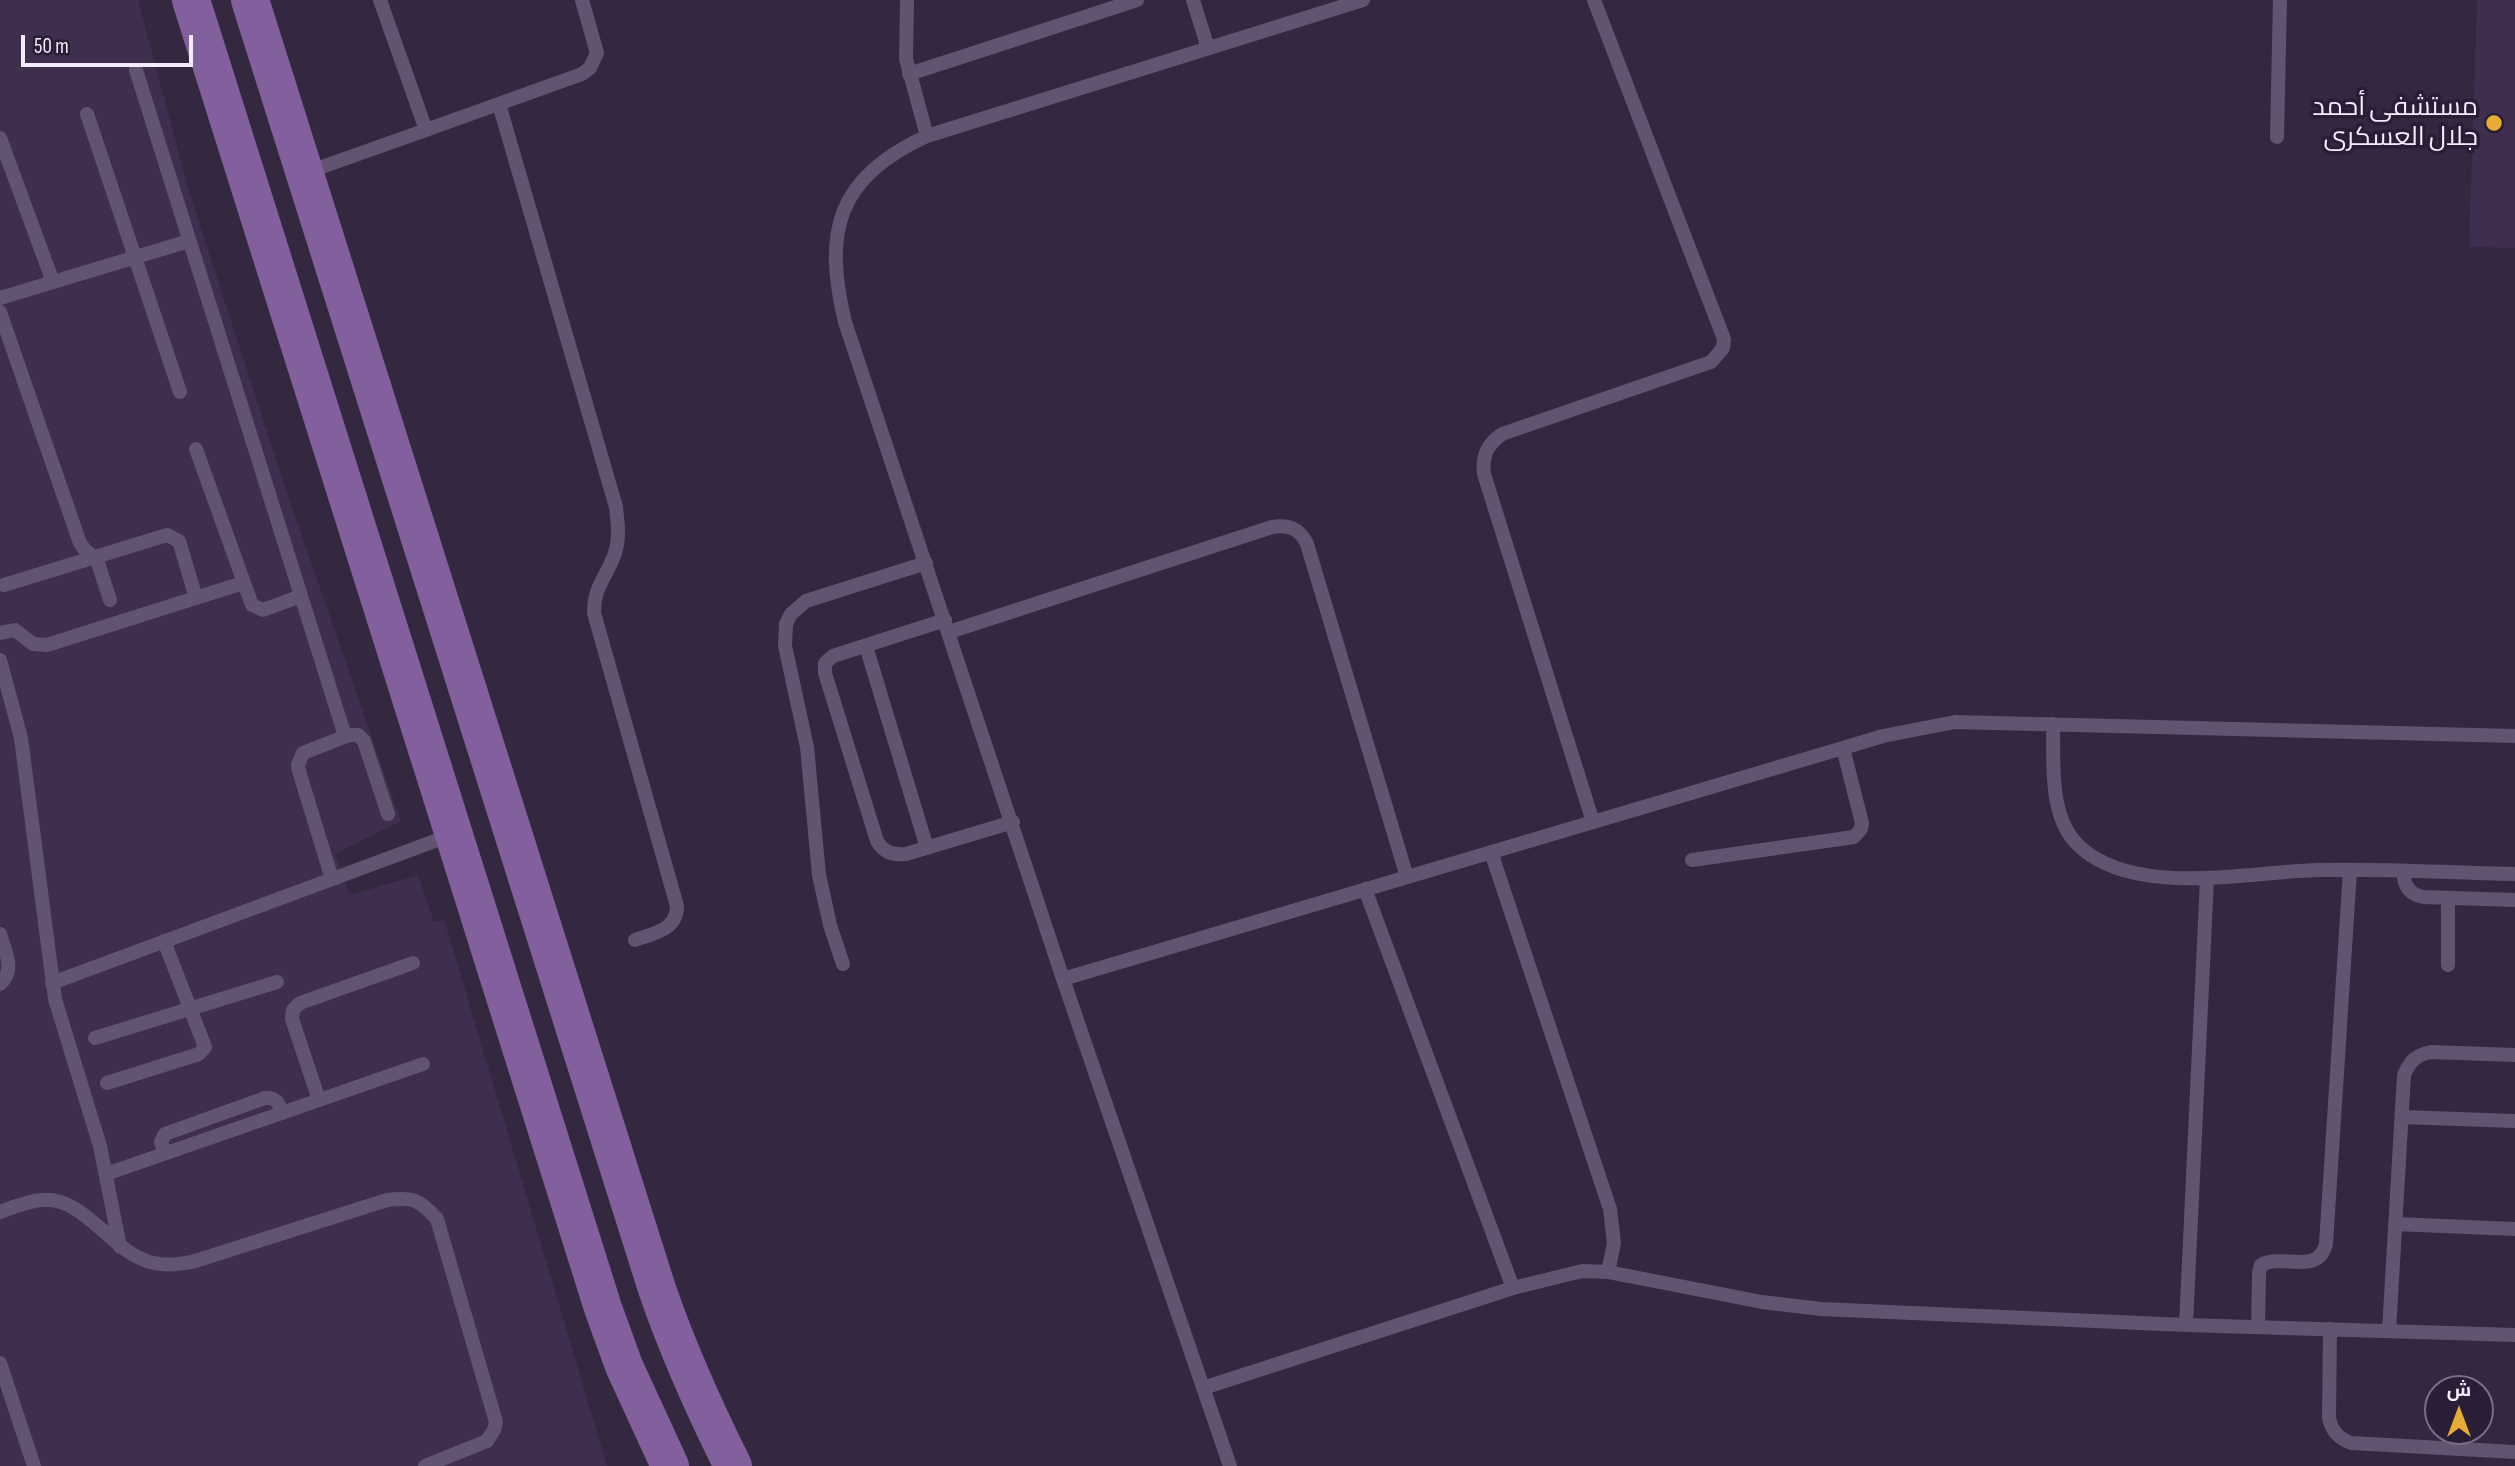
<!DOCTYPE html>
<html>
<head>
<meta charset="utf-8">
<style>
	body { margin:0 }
	#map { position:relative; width:2515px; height:1466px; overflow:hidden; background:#342740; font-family:"Sofia Sans Condensed",Cairo,sans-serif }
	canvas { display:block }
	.north { position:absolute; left:2424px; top:1375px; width:70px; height:70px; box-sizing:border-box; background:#2a1d36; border:2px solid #7b6f85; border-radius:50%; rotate:0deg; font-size:19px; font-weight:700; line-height:28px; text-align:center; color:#f4ebfc }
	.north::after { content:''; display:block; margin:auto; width:24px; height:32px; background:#e6ac36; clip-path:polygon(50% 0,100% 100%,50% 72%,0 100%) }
	.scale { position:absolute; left:21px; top:35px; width:172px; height:32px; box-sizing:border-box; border:4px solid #f4ebfc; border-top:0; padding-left:9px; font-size:21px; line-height:24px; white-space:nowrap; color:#f4ebfc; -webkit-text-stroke:5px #2a1d36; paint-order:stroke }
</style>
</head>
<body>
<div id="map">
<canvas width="2515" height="1466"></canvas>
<div class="north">ش</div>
<div class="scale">50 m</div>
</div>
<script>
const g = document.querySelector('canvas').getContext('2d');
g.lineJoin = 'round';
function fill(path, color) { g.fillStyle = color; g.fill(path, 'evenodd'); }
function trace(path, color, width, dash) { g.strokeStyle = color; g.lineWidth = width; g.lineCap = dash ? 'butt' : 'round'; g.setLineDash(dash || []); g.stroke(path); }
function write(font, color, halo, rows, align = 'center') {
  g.font = font + ' "Sofia Sans Condensed",Cairo,sans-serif'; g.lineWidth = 7; g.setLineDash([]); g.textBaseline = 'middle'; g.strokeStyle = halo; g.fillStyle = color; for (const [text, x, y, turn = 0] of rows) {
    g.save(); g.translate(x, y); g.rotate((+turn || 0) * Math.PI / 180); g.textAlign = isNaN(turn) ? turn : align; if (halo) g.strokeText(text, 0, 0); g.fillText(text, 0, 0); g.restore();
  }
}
const built = new Path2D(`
	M0,0H138L188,188L285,487L401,821L335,854L350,895L418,875L434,922L444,919L607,1466H0Z
	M2477,0H2515V248L2469,247Z`);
const lane = new Path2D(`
	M380,0L426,130L582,74L590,68L597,53L582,0
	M907,0L906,59L927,136
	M1193,0L1208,48
	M136,70L345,736
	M909,74L1137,0
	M499,104L616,507C618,524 620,540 614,556C605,579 594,587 594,613L677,906C677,930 654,933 635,940
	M87,114L180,392
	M2277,137L2280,0
	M0,138L53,282
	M305,173L426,130
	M0,298L189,241
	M0,312L80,543L85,550L97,560L110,600
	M196,449L252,605L263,610L301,596
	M4,585L167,535L179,541L196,598
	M945,620L833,656L825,663V673L877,841C884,853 893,855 906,854L1013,822
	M949,632L1272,527C1289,524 1300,529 1307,544L1407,877
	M0,633L15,630L33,644L47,645L243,583
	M866,646L927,848
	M0,660L21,738L55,999L100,1146L120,1247
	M2053,724C2054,762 2048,817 2079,846C2134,898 2249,872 2317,870C2383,868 2449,873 2515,874
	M1593,822L1484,474C1482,455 1487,445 1502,434L1711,362L1723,348L1724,339L1594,0
	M1491,852L1610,1209L1614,1243L1608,1272
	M1692,860L1854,837L1861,829L1862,823L1843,748
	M2403,871C2404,886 2409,894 2423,897L2515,900
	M332,879L299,771L298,765L303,753L349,735H358L364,741L388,814
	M1365,889L1513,1288
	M2448,898V965
	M0,934C5,951 16,970 0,984
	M843,964L830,925L819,875L807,747L785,646L786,624L791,614L806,601L926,563
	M1063,979L1843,748L1883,736L1955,722L2515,736
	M52,983L451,835
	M95,1038L277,982
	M107,1083L199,1054L205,1047L164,941
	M319,1100L292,1019L293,1010L300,1003L413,963
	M2402,1117L2515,1121
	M165,1153L161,1142L165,1134L265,1098C276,1097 279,1103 282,1113
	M106,1174L423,1064
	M0,1212C13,1207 28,1201 42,1200C86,1196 111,1254 154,1263C167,1266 179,1264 192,1262L387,1200C413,1197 419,1199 437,1219L496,1422L494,1430L487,1441L425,1466
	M2395,1224L2515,1229
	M2186,1325L2207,879
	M2258,1327L2259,1273L2261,1265C2282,1253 2318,1276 2326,1244L2350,870
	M2330,1329L2329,1418C2332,1431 2338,1438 2351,1443L2515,1452
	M2389,1331L2404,1075C2410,1061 2416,1055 2431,1052L2515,1055
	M0,1363L34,1466
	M1203,1388L1513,1288L1582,1271L1608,1272L1762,1302L1821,1309L2186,1325L2515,1335
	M1230,1466L1063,979L845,322C823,231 837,177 927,136L1363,0`);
const primary = new Path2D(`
	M191,0L603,1308L624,1366L670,1466
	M250,0L657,1289C678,1350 704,1408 733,1466`);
const markers = [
	[2494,123,9,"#e6ac36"]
];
const poiNames = [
	["مستشفى أحمد",2478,108],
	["جلال العسكرى",2478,138]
];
fill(built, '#3f2e4d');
trace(lane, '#625370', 14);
trace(primary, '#82609e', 38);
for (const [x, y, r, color] of markers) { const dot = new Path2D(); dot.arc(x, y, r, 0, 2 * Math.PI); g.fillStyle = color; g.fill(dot); trace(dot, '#2a1d36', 2.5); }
write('26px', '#f4ebfc', '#2a1d36', poiNames, 'right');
</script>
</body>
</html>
